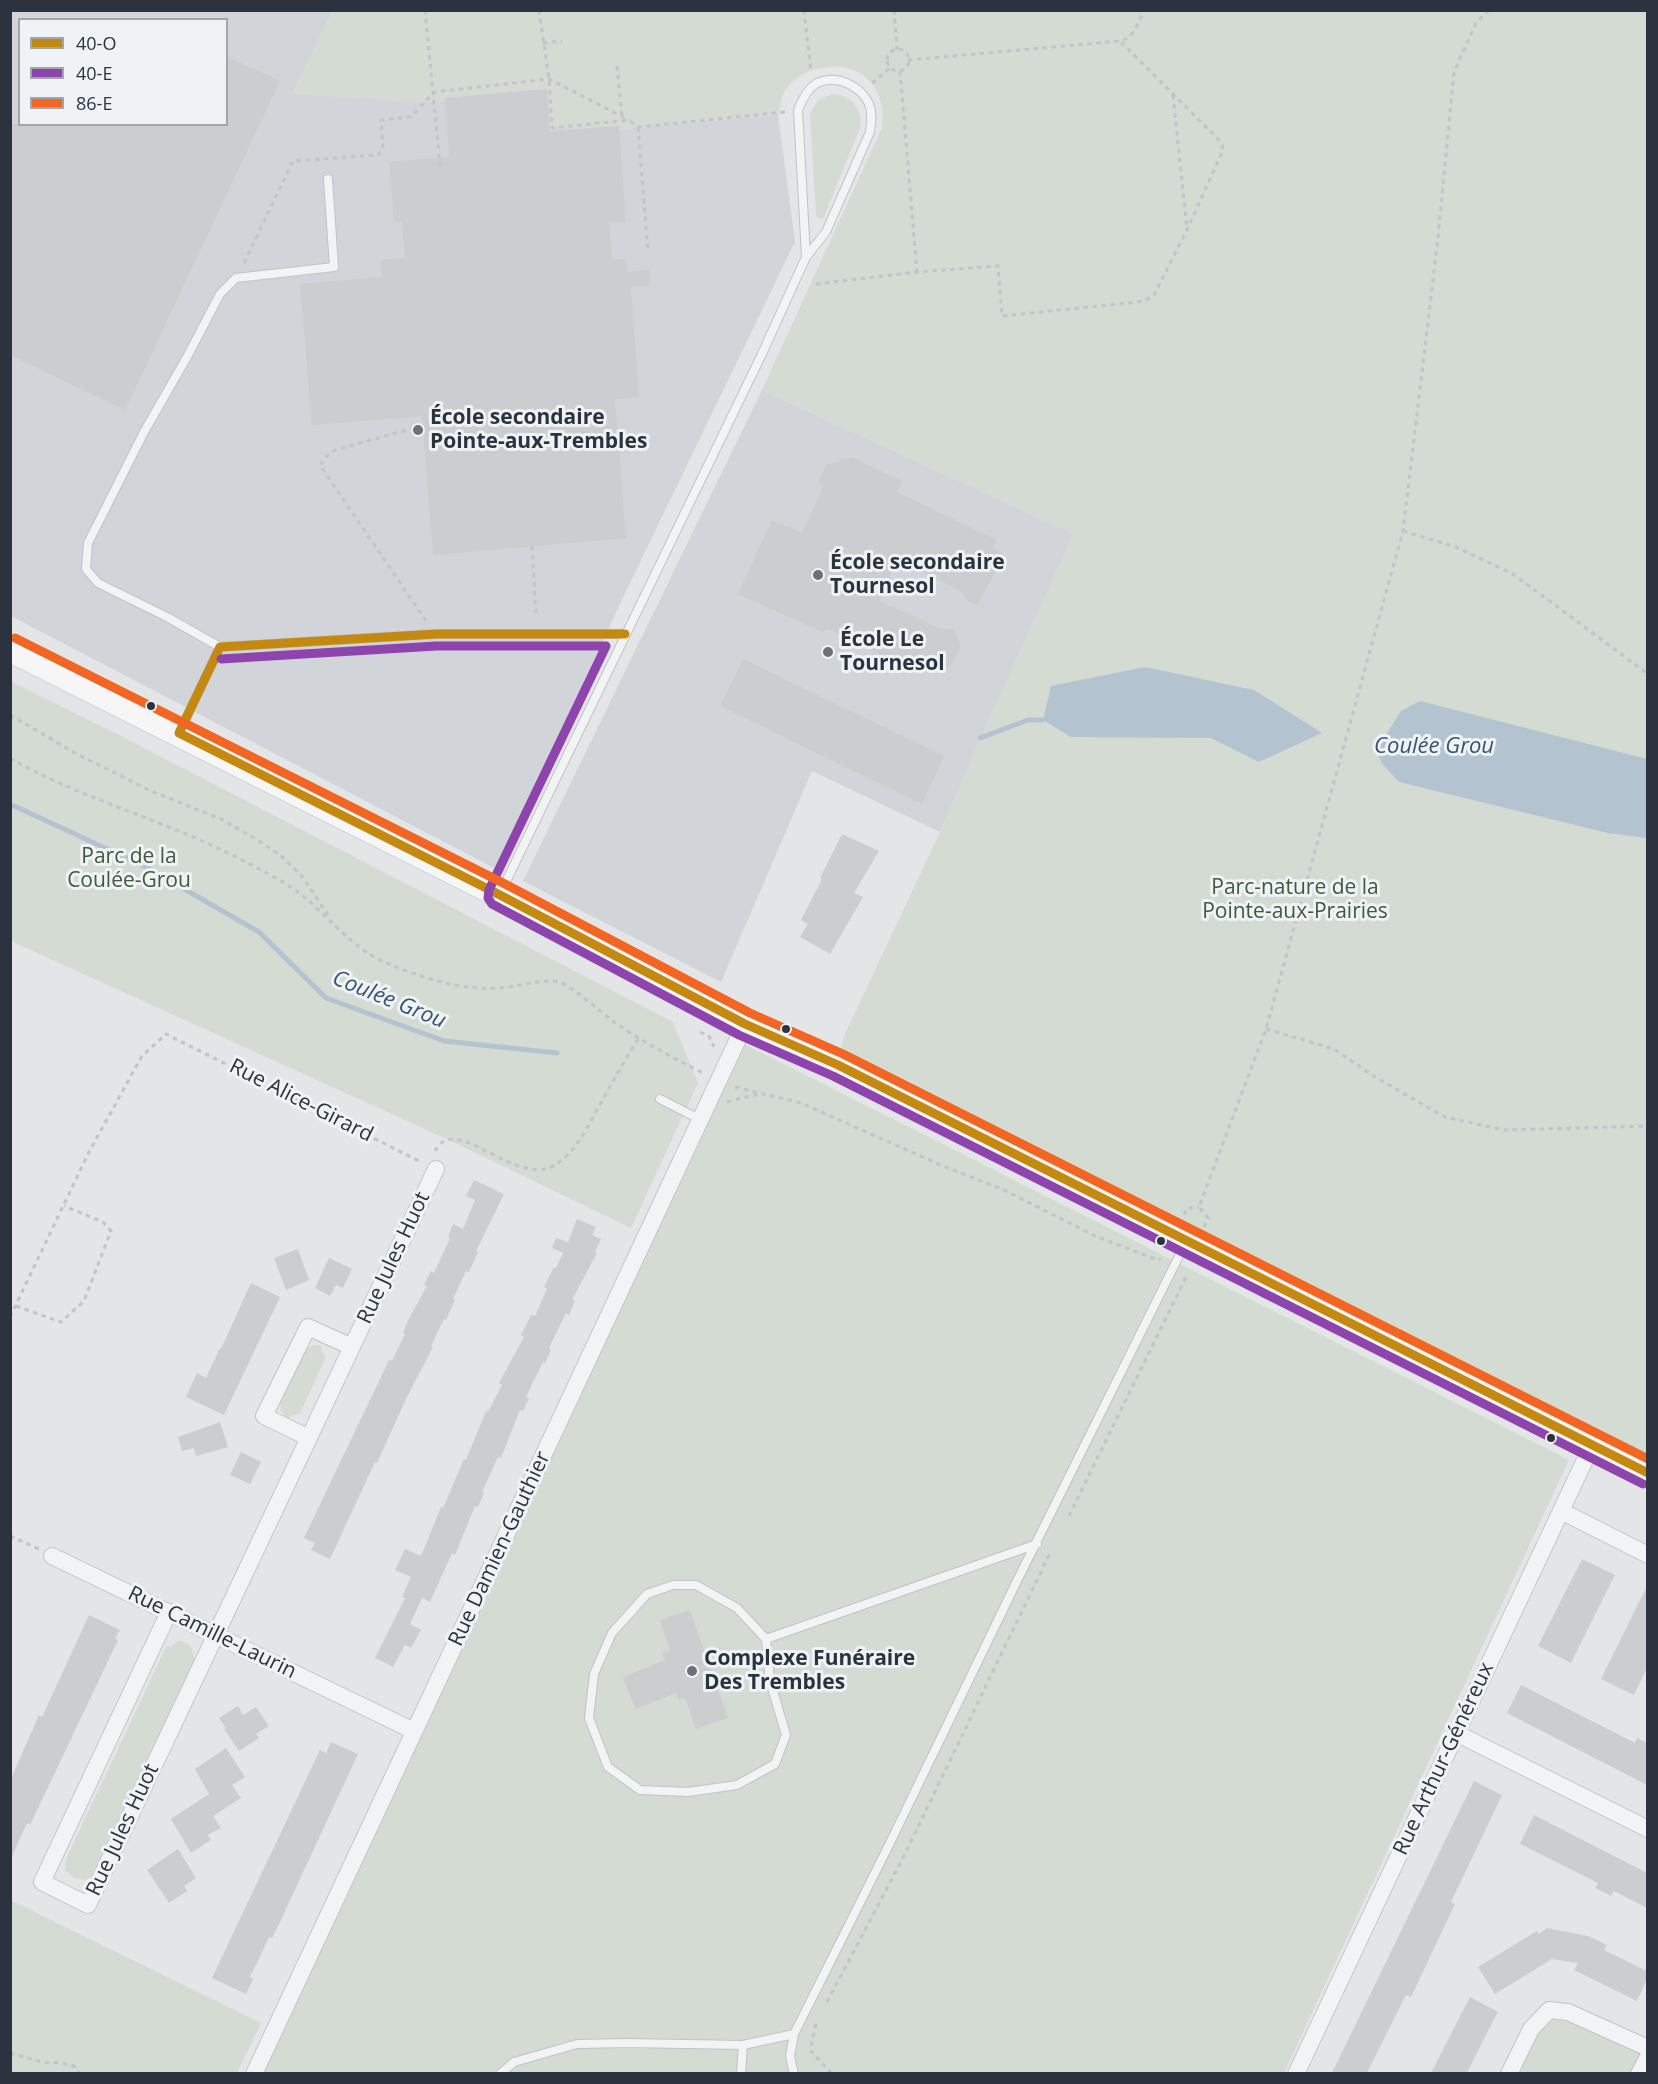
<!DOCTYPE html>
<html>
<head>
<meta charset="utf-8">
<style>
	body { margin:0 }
	#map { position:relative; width:1658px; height:2084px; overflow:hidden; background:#e3e5e7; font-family:"Open Sans",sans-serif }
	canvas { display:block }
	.frame { position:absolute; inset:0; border:12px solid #2b333f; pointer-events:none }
	.legend { position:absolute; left:18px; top:18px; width:210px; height:108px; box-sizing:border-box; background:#f0f3f6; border:2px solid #a1a6ad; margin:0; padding:8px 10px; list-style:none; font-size:18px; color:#2b333f }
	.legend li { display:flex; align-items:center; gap:12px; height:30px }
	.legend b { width:30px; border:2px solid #a1a6ad }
</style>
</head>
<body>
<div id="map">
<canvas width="1658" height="2084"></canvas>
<div class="frame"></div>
<ul class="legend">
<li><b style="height:8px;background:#c48910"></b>40-O</li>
<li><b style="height:8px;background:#8e44ad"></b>40-E</li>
<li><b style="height:8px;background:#f26522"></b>86-E</li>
</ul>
</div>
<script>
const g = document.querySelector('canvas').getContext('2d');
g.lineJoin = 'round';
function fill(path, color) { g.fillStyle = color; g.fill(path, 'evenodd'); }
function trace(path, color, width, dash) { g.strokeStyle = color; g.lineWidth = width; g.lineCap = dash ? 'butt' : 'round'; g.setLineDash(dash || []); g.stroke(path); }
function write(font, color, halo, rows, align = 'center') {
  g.font = font + ' "Open Sans",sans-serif'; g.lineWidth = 6; g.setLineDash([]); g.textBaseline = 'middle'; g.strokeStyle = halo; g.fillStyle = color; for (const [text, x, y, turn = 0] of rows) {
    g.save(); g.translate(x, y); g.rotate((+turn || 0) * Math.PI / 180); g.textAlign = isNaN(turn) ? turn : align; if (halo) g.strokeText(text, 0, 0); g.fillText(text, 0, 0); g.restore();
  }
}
const built = new Path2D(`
	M10,11H333L292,94L547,89L551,141L638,127L778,115L795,242L628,587L496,869L11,616ZM20,20H226V124H20Z
	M762,390L1074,534L940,832L812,771L721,982L523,881Z`);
const green = new Path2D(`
	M333,11H1647V1473L838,1065L844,1036L940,832L980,738L1073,534L762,390L882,128C888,87 860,58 817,69C804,72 792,79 784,92C781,99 780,108 778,115L638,127L551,141L547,89L434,103L292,94Z
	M833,94C853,96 863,109 860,128L824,217L819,219L816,215L810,114L818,100Z
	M10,681L119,735L673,1022L698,1083L631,1228L449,1140L11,941Z
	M742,1043L1569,1460L1284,2073L259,2074Z
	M314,1345L322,1346L321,1350L325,1355V1359L300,1413L295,1415H291L288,1419L281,1411L280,1402L306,1349Z
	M178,1641C188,1642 193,1646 193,1656L196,1658L94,1875L86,1880L74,1878L65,1870L66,1859L167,1645L171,1647Z
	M10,1900L261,2023L237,2073H11Z
	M1549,2010L1647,2048L1639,2073L1509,2074Z`);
const water = new Path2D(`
	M1145,667L1254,690L1322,733L1259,762L1211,738L1071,737L1043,720L1051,686Z
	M1420,701L1647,759V838L1608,833L1399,782L1383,765L1376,751L1401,711Z`);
const stream = new Path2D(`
	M980,738L1028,720H1043
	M10,804L146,867L259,932L326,998L444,1041L557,1053`);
const building = new Path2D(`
	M226,56L280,81L125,410L10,355V124H226Z
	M547,89L550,131L619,126L626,222L609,223L612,260L626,259L627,272L649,270L650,285L631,287L639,397L615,399L626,538L433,555L422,416L312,425L300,284L382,277L381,260L405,258L402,222H394L389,162L449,157L445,98Z
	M852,457L902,481L897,492L997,540L993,548L1005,554L977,605L967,600L961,591L897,559L880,601L940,629H953L961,645L951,666L935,671L916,662L903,667L829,629L822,632L738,594L772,520L802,533L824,486L819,482L826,465Z
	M743,659L944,756L922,804L720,706Z
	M842,834L879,851L854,893L863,897L830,954L800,937L808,924L801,920L822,879L820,878Z
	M474,1180L504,1194L476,1251L478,1252L469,1272L466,1271L453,1299L455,1300L446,1320L444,1319L431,1346L433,1347L407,1397L377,1463L375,1462L330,1559L311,1550L315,1543L304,1538L389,1360L392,1361L405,1334L403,1333L408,1320L427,1286L424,1285L431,1271L434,1273L450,1238L448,1237L453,1224L463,1229L475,1200L466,1196Z
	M577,1219L596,1227L592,1235L601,1239L595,1252L597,1253L572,1300L575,1301L569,1315L566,1313L549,1348L551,1350L545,1363L543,1362L526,1397L529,1398L523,1411L520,1410L501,1458L498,1457L482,1492L484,1493L478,1507L475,1506L455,1555L452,1553L430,1602L422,1598L410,1624L421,1630L411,1648L405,1645L393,1667L375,1658L405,1598L402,1597L411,1577L395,1570L405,1549L421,1556L441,1507L443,1508L464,1459L466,1460L486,1411L488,1412L502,1385L499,1383L524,1337L521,1335L531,1315L535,1316L547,1289L544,1287L554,1267L556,1268L563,1253L552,1248L556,1238L568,1242Z
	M298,1249L309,1280L286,1290L274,1258Z
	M329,1258L352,1269L343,1288L336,1285L330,1296L315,1288Z
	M251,1283L280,1297L224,1415L186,1397L197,1373L206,1378L220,1348L221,1349Z
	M220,1422L228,1447L196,1456L194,1448L182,1451L178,1437Z
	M241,1452L261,1462L250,1484L230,1475Z
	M1582,1559L1615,1575L1571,1663L1538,1646Z
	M1647,1586V1668L1634,1695L1601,1679Z
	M690,1610L728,1718L696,1729L685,1698L679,1700L676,1693L635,1709L623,1677L665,1660L662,1653L670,1650L660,1620Z
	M89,1615L120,1630L115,1638L118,1640L30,1825L27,1823L10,1861V1781L39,1715L42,1717Z
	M1521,1685L1635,1743L1637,1738L1647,1743V1785L1507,1713Z
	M238,1706L243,1715L256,1707L269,1726L256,1734L259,1738L239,1751L224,1729L226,1728L219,1718Z
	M331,1742L358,1754L279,1924L272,1938L269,1937L259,1959L250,1977L253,1979L246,1994L212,1978L320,1750L326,1753Z
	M226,1748L245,1777L232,1785L241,1798L213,1816L221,1828L208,1835L211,1840L191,1853L171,1819L209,1794L195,1769Z
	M1474,1781L1502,1795L1451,1902L1455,1904L1411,1997L1406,1995L1367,2073H1332Z
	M1534,1815L1647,1873V1908L1614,1891L1611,1896L1595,1888L1598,1883L1520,1844Z
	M178,1849L196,1878L184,1886L187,1891L169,1903L147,1870Z
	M1547,1928L1588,1936L1607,1945L1604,1950L1647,1971V1979L1637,2001L1574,1970L1578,1963L1552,1959L1495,1994L1478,1967L1537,1931L1539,1934Z
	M1470,1997L1498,2012L1490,2027L1467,2073H1431Z`);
const path = new Path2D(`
	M425,10L440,165
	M539,10L549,79L552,128L629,120L638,127L785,112
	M804,10L811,71
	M894,10L897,50
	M543,43L562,41
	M887 60a11 11 0 1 1 22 0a11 11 0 1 1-22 0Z
	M908,60L1120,41C1135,37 1138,23 1144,10
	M617,66L622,116
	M900,71L917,272
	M872,83L890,68
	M1173,95L1187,229
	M638,127L648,252
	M244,263L293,161L378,155L383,148L381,120L411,117L434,92L549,79L629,120
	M816,284L917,272L998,266L1002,316L1137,302L1146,300L1154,295L1187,230L1223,150L1222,144L1216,137L1120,41
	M1403,531L1456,547L1513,574L1648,674
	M532,546L536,615
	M426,621L320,465L327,456L335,450L446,419
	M10,715L77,754L151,791L221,819L256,839L280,855L301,875L328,915
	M10,758C65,790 124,808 181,832C215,846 248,862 279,880C319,901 342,942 382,961C418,977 461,991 500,988C516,987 544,978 559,982C572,986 602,1013 614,1022C642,1042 674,1058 705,1074
	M1266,1029L1334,1049L1375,1077L1445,1117L1504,1130L1648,1126
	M700,1032L709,1036L714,1047
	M735,1087L801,1103L943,1166L1004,1190L1095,1236L1158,1260L1161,1259
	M727,1102L750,1096L764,1094
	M435,1151C437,1148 441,1143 444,1141C470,1129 519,1184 553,1166C578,1152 588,1124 602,1101C614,1079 626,1058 639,1038
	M1184,1215L1187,1208L1199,1207
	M1204,1227L1208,1218L1199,1207L1266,1029L1403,531L1438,238L1454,72L1476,23L1489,10
	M16,1306L61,1322L84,1301L111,1231L103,1222L64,1206
	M10,1317L89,1152L142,1056L166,1034L421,1162
	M1069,1516L1185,1279L1184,1276
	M10,1536L39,1549
	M827,2002L903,1858L1051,1551
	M816,2024L810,2050L832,2074
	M10,2053L42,2062L61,2063L74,2066L80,2074`);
const lane = new Path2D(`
	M328,179L334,267L236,278L220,294L187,357L144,432L88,543L86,569L98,583L167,617L220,647L436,634H625
	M180,731L220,647
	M500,894L761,356L806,257L826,232L870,132C871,123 873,113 869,104C861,86 837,74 817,83C808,88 802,100 798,110L806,257
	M660,1099L701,1120
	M766,1639L737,1608L696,1585H673L647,1594L612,1633L594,1674L589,1718L608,1767L640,1790L688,1792L737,1785L775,1764L786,1735L770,1681L766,1639L1037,1544
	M794,2034L887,1849L1014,1587L1185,1244
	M500,2074L514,2062L577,2044L627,2043L743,2045L794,2034L790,2056L794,2074
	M741,2074L743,2045`);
const street = new Path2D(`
	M309,1438L264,1416L308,1327L352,1347
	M1561,1511L1648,1555
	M52,1556L414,1731
	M169,1612L42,1882L88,1905L436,1169
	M1456,1733L1648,1829
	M254,2074L745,1024
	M1296,2074L1592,1445
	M1509,2074L1531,2029L1549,2010L1568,2012L1648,2048
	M1639,2074L1648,2057`);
const primary = new Path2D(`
	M10,649L500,895L745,1024L838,1065L1648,1473`);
const bus1 = new Path2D(`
	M625,634H436L220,647L179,733L500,895L745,1024L838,1065L1648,1473`);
const bus2 = new Path2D(`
	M221,659L436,646H606L489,890L488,898L492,904L739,1035L833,1076L1643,1484`);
const bus3 = new Path2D(`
	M15,638L505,884L750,1013L843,1054L1648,1459`);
const markers = [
	[418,430,6,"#6b717a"],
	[818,575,6,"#6b717a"],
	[828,652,6,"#6b717a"],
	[151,706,5,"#2b333f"],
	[786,1029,5,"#2b333f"],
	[1161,1241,5,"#2b333f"],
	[1551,1438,5,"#2b333f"],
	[692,1671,6,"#6b717a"]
];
const poiNames = [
	["École secondaire",430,418],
	["Pointe-aux-Trembles",430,442],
	["École secondaire",830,563],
	["Tournesol",830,587],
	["École Le",840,640],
	["Tournesol",840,664],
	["Complexe Funéraire",704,1659],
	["Des Trembles",704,1683]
];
const parkNames = [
	["Parc de la",129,857],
	["Coulée-Grou",129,881],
	["Parc-nature de la",1295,888],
	["Pointe-aux-Prairies",1295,912]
];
const streetNames = [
	["Rue Alice-Girard",301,1101,27],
	["Rue Jules Huot",394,1258,-65],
	["Rue Damien-Gauthier",500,1549,-65],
	["Rue Camille-Laurin",212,1633,26],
	["Rue Arthur-Généreux",1444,1759,-65],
	["Rue Jules Huot",123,1830,-65]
];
const waterNames = [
	["Coulée Grou",1434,747],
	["Coulée Grou",389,1000,22]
];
fill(built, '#d1d5da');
fill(green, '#d4dbd3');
fill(water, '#b3c3d0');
trace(stream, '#b3c3d0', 5);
fill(building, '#cbcdcf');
trace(lane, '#c1c3c5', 10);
trace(street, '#c1c3c5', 18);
trace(primary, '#bfc2c5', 27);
trace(path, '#c3c4c7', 3, [4.5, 4.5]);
trace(lane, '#f1f3f4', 8);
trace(street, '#f1f3f4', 16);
trace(primary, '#f6f6f6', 26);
trace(bus1, '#c48910', 9);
trace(bus2, '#8e44ad', 9);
trace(bus3, '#f26522', 9);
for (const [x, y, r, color] of markers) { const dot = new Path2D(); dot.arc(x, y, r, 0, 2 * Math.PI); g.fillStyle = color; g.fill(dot); trace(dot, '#f0f3f6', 2); }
write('bold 21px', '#2b333f', '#f0f3f6', poiNames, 'left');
write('21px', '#415a39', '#f0f3f6', parkNames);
write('21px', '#2b333f', '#f0f3f6', streetNames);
write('italic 22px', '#375470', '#f0f3f6', waterNames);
</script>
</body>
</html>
